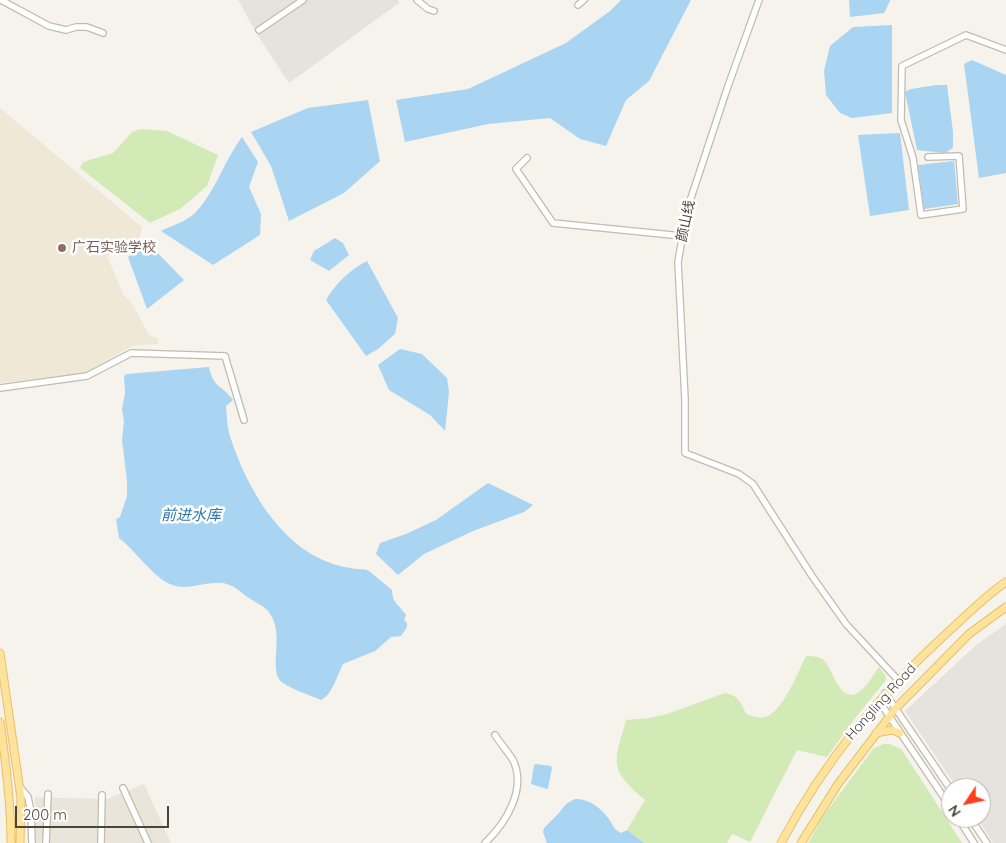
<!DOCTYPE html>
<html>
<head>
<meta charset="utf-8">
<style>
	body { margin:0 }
	#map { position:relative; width:1006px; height:843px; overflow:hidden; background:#f6f3ec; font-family:Quicksand,sans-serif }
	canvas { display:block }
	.north { position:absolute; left:941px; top:778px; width:50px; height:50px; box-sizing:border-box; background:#fff; border:1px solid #b7b4b0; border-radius:50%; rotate:236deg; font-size:14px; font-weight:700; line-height:20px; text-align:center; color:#4b4439 }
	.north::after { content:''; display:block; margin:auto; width:18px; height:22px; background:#fc3f1d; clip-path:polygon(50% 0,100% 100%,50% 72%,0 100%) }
	.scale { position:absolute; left:15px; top:806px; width:154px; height:22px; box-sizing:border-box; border:2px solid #4b4439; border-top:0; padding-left:6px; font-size:15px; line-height:18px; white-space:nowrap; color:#4b4439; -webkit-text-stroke:4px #fff; paint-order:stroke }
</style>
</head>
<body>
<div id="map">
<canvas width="1006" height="843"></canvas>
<div class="north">N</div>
<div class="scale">200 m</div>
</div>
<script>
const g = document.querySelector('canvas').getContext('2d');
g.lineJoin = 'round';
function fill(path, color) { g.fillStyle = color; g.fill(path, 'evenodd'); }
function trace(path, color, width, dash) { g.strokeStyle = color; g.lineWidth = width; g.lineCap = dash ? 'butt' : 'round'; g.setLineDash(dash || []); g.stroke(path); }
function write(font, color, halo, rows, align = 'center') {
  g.font = font + ' Quicksand,"Noto Sans SC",sans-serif'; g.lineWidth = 5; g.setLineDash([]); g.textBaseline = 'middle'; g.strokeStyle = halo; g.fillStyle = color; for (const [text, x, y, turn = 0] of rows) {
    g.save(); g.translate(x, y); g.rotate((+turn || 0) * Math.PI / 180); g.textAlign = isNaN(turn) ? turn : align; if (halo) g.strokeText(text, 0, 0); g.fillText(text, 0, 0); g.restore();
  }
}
const residential = new Path2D(`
	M144,784L171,843H35V797L107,799Z`);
const industrial = new Path2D(`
	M238,0H398L399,3L289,83L258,36Z
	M1006,624V843H993L977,818H981V788H957L905,711L976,645Z`);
const education = new Path2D(`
	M0,108L142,227L139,239L107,256L123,294L133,305L149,335L157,338L159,344L132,346L85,373L0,383Z`);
const green = new Path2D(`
	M141,129L167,131L218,155L207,186L180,209L150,223L80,168L83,162L113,153L132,132Z
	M806,656C811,656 817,656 822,659C832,664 839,706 859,692C867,687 873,675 879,667L885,675L886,680L856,717L827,757L797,750L750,842L732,834L727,843H644L627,830L645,800C608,768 614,763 626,720L649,718L667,714L725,693C739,696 741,702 746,714C752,716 759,719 765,717C783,712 798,672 806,656Z
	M883,744H890L902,750L962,843H808L824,815L873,749Z`);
const water = new Path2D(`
	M621,0H691L649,81L626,100L606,146L580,139L550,118L488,124L405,142L396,100L468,89L566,43L610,11Z
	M849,0H890V1L884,13L850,17Z
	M892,25V113L852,118L840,113L826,95L824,71L830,46L853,27Z
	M972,60L1006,75V173L979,178L964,64Z
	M936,85H947L953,132V148L945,153L917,150L905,92L911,89Z
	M368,100L380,161L344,193L289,221L271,166L251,132L308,108Z
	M900,133L909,210L870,216L858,135Z
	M242,137L258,162L249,187L261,214L260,235L213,265L161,231C171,226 187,221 195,213C216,191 224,161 242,137Z
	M954,161L958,204L924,209L918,165Z
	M335,238L343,243L349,255L329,271L310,260L314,251Z
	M149,244L184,280L147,309L128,257Z
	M367,261L398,318L395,334L378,349L366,356L326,300C336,283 350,270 367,261Z
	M400,349L422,354L447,378L449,392L445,431L430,415L389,390L378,365Z
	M209,367C214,390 222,384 233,400L226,406C227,416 227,427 230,436C245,484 277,541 325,561C332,564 343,567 351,568C357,570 363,568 369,571L392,590C393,605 399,604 406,615L404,620L407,623V627L401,636L391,637L375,651L343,664C337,675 333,694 321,700C309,695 294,690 283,683C266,672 287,634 268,611C264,606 255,602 249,598C243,594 237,588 230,585C211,577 189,593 170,584C153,577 135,550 119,538L116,519L120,517L127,496V481L122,440L124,421L122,409L125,393L124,376L127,374Z
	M488,483L533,505L524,512L473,531L424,554L398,575L376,554L380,543L406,534L436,520Z
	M536,764L551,766L552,768L548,788L547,789L531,784L534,765Z
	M575,799C588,798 601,808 609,819C613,825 613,829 621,833L627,830L644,843H547L543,832L544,828L558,814L566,804Z`);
const minor = new Path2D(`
	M1,0L49,26L66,30L76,27H87L103,33
	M417,0L428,9L434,11
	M759,0L728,86L687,210L678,262L685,399V453L739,474L753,484L812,576L846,624L898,680
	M578,5L584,0
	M259,30L303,0
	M928,157L959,156L963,209L921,215L913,158L901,120L902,66L966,35L1006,50
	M527,158L516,169L553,223L682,236
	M0,388L87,376L131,353L225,356L244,420
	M885,693L951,790
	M879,701L951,808
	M19,786L28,797L31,812L32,843
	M123,788L148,843
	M958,818L974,843
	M970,818L987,843
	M46,843L48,794
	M101,843L102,795
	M485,843C506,823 527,789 513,760C508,752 500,743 495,735`);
const major = new Path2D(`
	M0,653L21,798L20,843
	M0,722C6,763 11,802 11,843
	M876,733L892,730L900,733
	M781,843C826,759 878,696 948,632C967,615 985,596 1006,582
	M801,843L838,784L896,708L969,634L1006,607`);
const markers = [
	[62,248,5,"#8d6e63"]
];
const streetNames = [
	["颜山线",686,221,-78],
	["Hongling Road",881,702,-48]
];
const educationNames = [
	["广石实验学校",72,248]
];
const waterNames = [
	["前进水库",191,515]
];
fill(residential, '#eae5da');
fill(industrial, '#e6e2dd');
fill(education, '#efe8d6');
fill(green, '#d2eab5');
fill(water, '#a9d4f2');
trace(minor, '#c2bbae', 8);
trace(major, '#e6c16a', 9);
trace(minor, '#fff', 5.5);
trace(major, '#ffe39c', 7);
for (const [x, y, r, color] of markers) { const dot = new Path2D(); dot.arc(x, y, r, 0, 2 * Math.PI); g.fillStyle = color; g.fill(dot); trace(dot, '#fff', 2); }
write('14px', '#4b4439', '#fff', streetNames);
write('14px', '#785e54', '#fff', educationNames, 'left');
write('italic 15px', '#2e7ab2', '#fff', waterNames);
</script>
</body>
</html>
